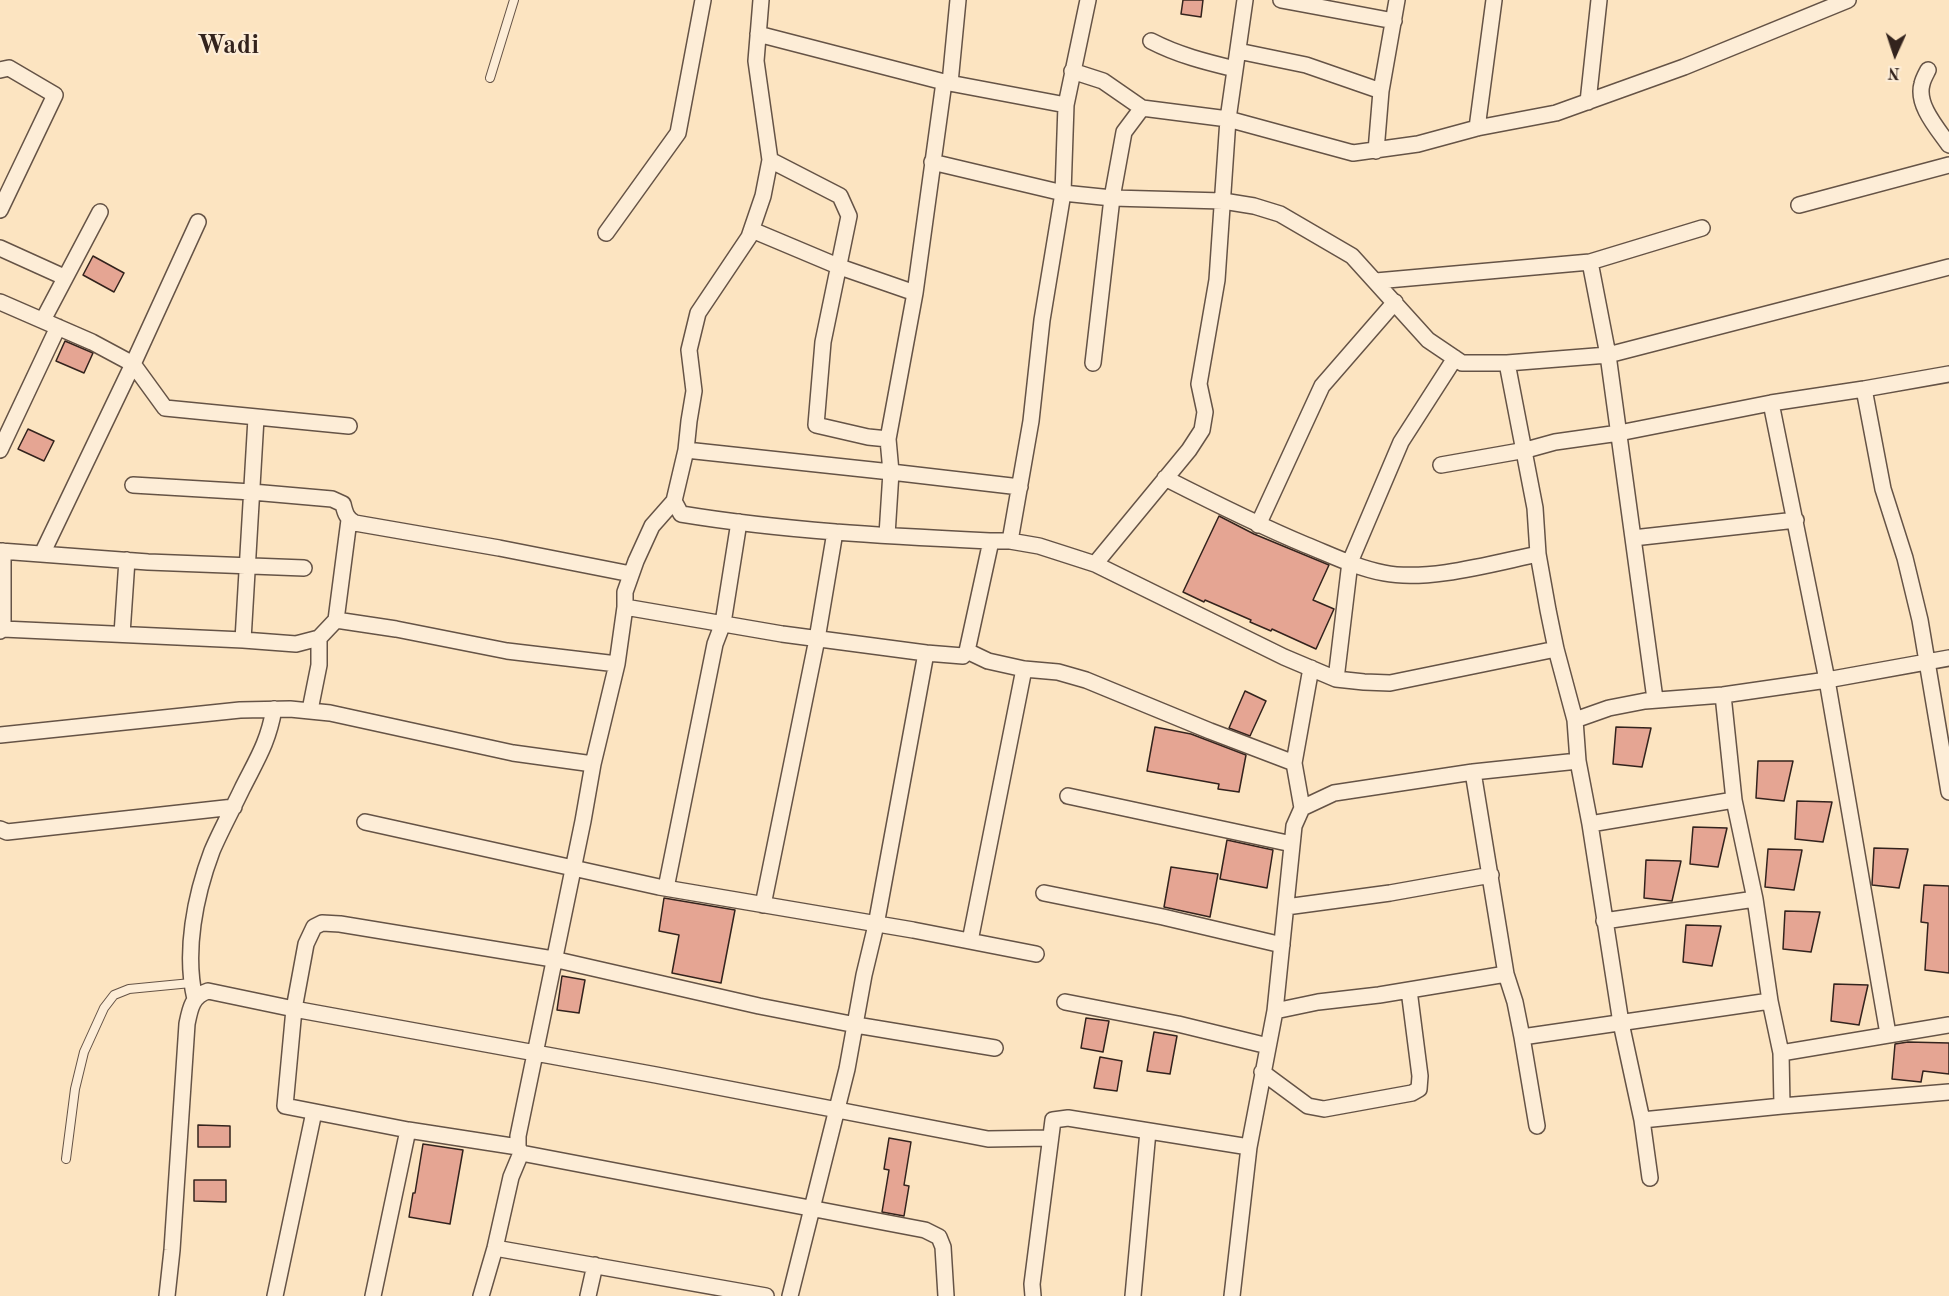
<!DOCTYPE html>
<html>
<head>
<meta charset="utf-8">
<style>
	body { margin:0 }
	#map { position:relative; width:1949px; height:1296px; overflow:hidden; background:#fce4c1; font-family:"Old Standard TT",serif }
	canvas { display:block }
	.north { position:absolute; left:1865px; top:24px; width:60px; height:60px; -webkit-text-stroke:4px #fdedd7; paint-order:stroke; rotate:183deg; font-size:16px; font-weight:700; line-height:24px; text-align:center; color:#33231d }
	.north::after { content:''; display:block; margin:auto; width:21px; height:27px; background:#33231d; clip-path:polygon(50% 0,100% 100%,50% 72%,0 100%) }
</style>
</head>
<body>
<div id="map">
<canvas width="1949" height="1296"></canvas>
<div class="north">N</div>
</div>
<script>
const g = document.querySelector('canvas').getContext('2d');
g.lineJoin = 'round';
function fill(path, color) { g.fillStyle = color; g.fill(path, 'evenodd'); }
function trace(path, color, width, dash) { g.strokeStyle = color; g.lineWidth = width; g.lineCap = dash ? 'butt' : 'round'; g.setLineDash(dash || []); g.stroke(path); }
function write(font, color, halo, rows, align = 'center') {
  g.font = font + ' "Old Standard TT",serif'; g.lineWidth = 4.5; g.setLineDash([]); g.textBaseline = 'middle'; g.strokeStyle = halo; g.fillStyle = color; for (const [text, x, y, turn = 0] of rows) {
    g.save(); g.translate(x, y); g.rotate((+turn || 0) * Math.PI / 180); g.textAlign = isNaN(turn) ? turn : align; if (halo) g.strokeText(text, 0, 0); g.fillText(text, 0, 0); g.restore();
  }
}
const building = new Path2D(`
	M1183,0H1203L1201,17L1181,14Z
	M93,256L124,273L114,292L83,275Z
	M65,341L93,353L84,373L56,361Z
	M28,429L54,441L44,461L18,449Z
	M1219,516L1254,534L1329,565L1313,600L1334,609L1316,649L1272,629L1271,631L1250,622L1251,620L1205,600L1204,602L1183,592Z
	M1245,691L1266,701L1250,736L1229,728Z
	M1155,727L1191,734L1246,755L1239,792L1218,789L1219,784L1147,771Z
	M1616,727L1651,728L1642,767L1613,764Z
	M1758,761H1793L1784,801L1756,798Z
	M1797,801L1832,802L1823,842L1795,839Z
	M1693,827L1727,828L1718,867L1690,864Z
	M1227,840L1273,850L1267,888L1220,879Z
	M1874,848L1908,849L1899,888L1872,885Z
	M1768,849L1802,850L1794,890L1765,887Z
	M1646,860L1681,861L1672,901L1644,898Z
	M1171,867L1218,874L1210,917L1164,907Z
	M1924,885L1949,886V973L1925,970L1928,923L1921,922Z
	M664,898L735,910L721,983L672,973L679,935L659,931Z
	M1785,911L1820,912L1811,952L1783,949Z
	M1686,925L1721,926L1712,966L1683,962Z
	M562,976L585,980L579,1013L557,1010Z
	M1834,984L1868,985L1859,1025L1831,1021Z
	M1086,1018L1109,1021L1103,1052L1081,1048Z
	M1154,1032L1177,1036L1170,1074L1147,1071Z
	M1908,1042L1949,1043V1074L1923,1071L1921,1082L1892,1079L1895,1044Z
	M1100,1057L1122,1061L1117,1091L1094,1088Z
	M198,1125L230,1126V1147H198Z
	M889,1138L911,1142L904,1185L909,1186L904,1216L882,1212L889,1170L884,1169Z
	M423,1144L463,1150L450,1224L409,1217L413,1193H415Z
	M194,1180H226V1202L194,1201Z`);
const lane = new Path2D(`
	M490,78L514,0
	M66,1159L75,1089L84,1052L104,1008L114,995L129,989L191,983`);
const street = new Path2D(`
	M761,0L756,61L770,160L763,196L749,237L698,313L689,350L694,391L689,421L686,450L674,501L652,526L636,561L625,592V607L617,664L593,764L583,821L518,1136V1147L521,1153L925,1230L939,1237L943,1247L946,1296
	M1281,0L1394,21
	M758,34L944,82L1066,105
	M1151,41C1178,55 1206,62 1235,69
	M1238,51L1306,65L1381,91
	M0,70L9,68L55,95L0,210
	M1928,70C1926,74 1923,79 1922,84C1916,105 1938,129 1949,145
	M1072,71L1103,81L1142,108L1228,119L1353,153L1418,144L1477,128L1556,113L1684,67L1848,0
	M950,83L958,0
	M1588,102L1599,0
	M1477,128L1494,0
	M1376,151L1381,91L1397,0
	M770,160L840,196L849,216L823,342L816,425L868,437L888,439
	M932,162L1063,193L1112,198L1223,201L1254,206L1280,214L1352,256L1428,340L1462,363H1507L1608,355L1949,267
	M1799,205L1949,165
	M752,230L840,267L915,293
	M606,233L678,133L703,0
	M0,248L64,277
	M1590,262L1608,355L1655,699
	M1376,281L1590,262L1702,228
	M0,302L92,342L133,364L165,408L349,426
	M43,320L100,212
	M1093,363L1112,198L1124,132L1142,108
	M1507,363L1535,508L1538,554L1548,610L1556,649L1575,720L1609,708L1645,701L1723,695L1827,680L1949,658
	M1864,389L1883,489L1905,558L1920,620L1949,792
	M1771,403L1827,680L1888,1034
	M0,450L58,327
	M686,450L891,472L1020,487
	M1441,465L1526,450L1555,442L1619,433L1771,403L1864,389L1949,374
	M1165,478C1212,502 1258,525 1306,545C1331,555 1357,568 1384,573C1428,582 1494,563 1538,554
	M133,485L252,492L332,499L343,504C345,513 347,519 355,523L499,548L631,574
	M674,501L681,514C784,531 888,536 991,541L967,651
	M1258,525L1322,386L1395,302
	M887,535L891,472L888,439L915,293L944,82
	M1633,538L1796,520
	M991,541H1010L1039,546L1095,564L1284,657L1336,679L1364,682L1390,683L1556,649
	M1010,541L1031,421L1042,320L1063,193L1066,105L1088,0
	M0,551L148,562L304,568
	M3,551V629
	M42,554L133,364L198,222
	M1095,564L1189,450L1202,430L1205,412L1199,384L1217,280L1228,119L1245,0
	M625,607L782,634L926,653
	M336,620L349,520
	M0,631L3,629L243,640L256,418
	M122,634L127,560
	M243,640L296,644L319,638L336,620L396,629L507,651L617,664
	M967,651L988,661L1024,669L1058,672L1086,680L1210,731L1294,763
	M1336,679L1350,562L1401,442L1455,358
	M1723,695L1734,800L1755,899L1770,1001L1781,1053L1782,1106
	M310,710L319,665V638
	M1575,720L1578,761L1590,824L1621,1023L1642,1120L1782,1106L1949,1092
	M0,735L240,710L290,709L330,713L513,753L593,764
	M1473,772L1506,974L1515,1002L1522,1037L1770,1001
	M1068,796L1292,844
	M1302,808L1294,763L1311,668
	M365,822L659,887L913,930L1036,954
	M1590,824L1734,800
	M0,829L7,832L234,807
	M666,888L715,644L723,623L739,522
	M1044,893L1163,917L1282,945
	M763,905L817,639L835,532
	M1286,907L1390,893L1491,875
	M1604,921L1755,899
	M970,941L1024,669
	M195,999C184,952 195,896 212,851C221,830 232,810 242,789C257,759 268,743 274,709
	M1065,1002L1178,1024L1268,1046
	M1275,1011L1318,1002L1379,995L1506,974
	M1522,1037L1537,1126
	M1781,1053L1949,1025
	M1262,1072L1308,1106L1324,1109L1412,1093L1419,1089L1420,1076L1409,990
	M1642,1120L1650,1178
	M518,1147L408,1130L285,1106L294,1009L306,944L314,927L322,923L340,924L553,959L759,1006L856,1025L995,1048
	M495,1248L766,1296
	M167,1296L172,1250L187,1024C190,1009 192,996 208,991L294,1009L656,1075L988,1139L1049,1138
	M275,1296L314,1112
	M373,1296L408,1130
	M481,1296L495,1248L511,1177L521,1153
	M588,1296L595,1265
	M790,1296L847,1069L864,975L876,925L926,653L963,656L967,651
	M1033,1296L1032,1284L1053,1120L1068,1118L1249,1147
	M1133,1296L1148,1131
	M1232,1296L1249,1147L1275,1011L1294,826L1302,808L1334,793L1473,772L1578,761`);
const quarterNames = [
	["Wadi",228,46]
];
fill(building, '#e5a593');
trace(building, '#33231d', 1.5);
trace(lane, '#655346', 10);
trace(street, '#655346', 18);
trace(lane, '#fdedd7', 8);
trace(street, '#fdedd7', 15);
write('bold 27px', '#33231d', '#fdedd7', quarterNames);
</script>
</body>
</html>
